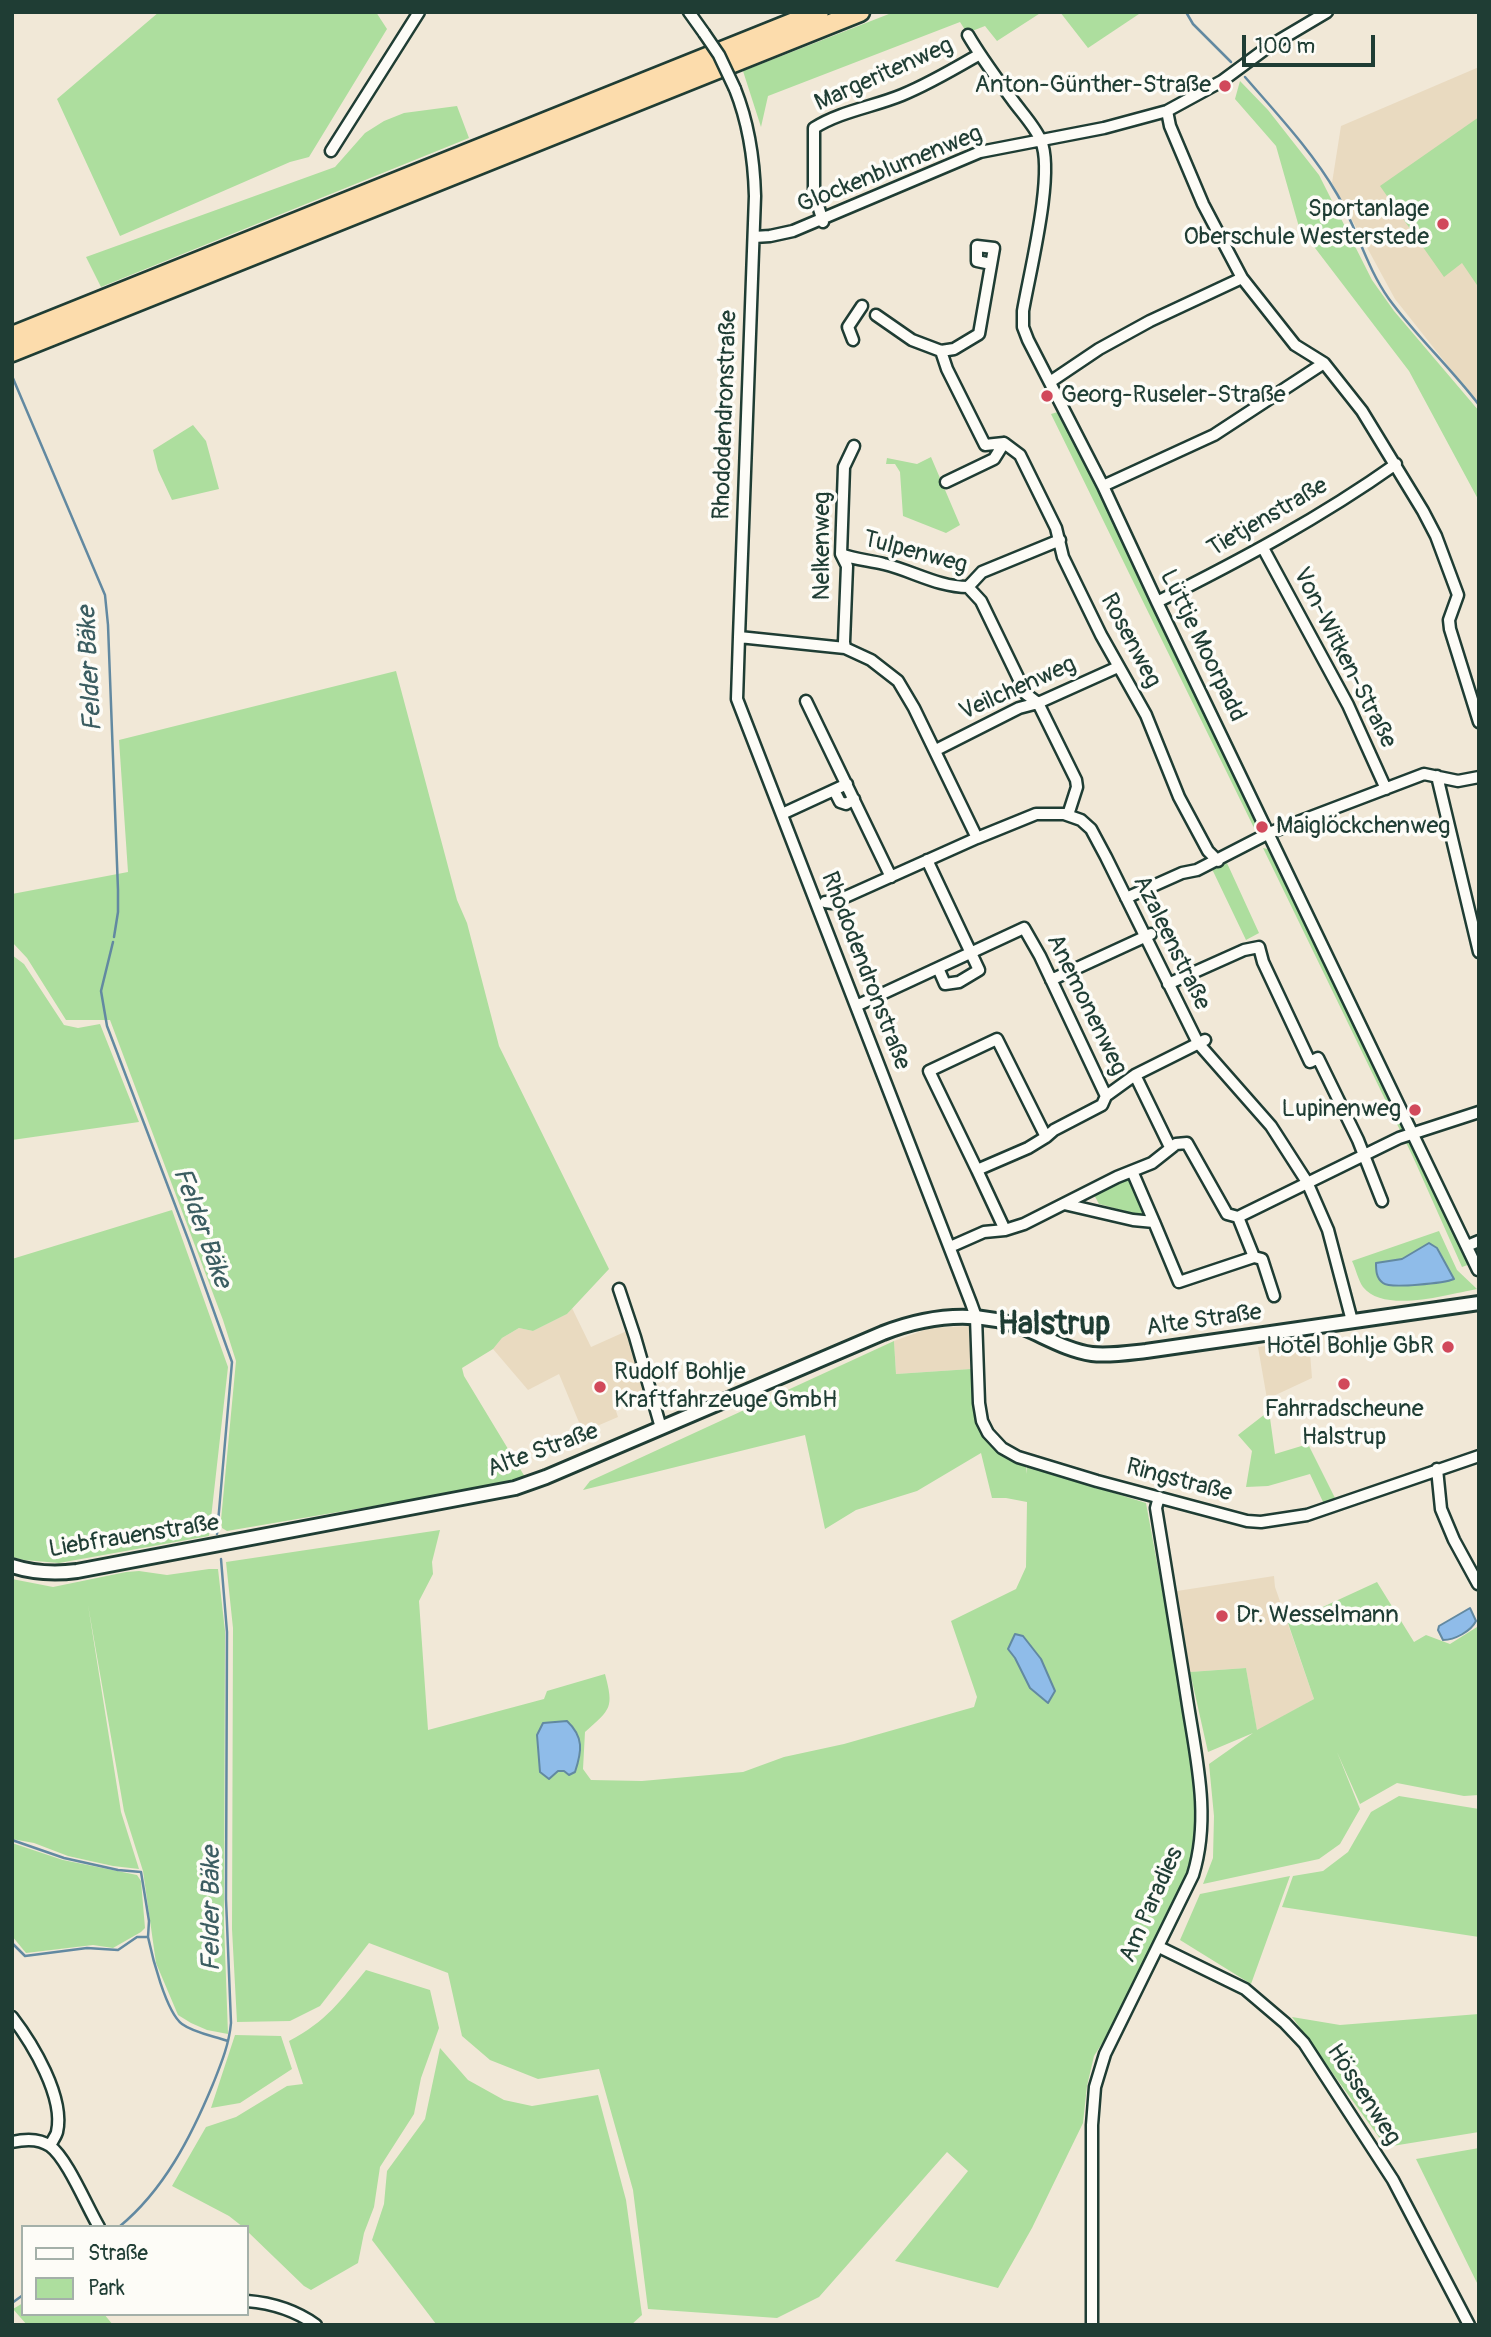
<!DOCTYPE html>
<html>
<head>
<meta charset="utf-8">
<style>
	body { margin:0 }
	#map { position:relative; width:1491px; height:2337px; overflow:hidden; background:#f1e8d7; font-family:Pangolin,sans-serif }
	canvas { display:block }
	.frame { position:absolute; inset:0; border:14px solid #1f3d34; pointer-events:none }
	.legend { position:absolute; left:21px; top:2225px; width:228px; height:91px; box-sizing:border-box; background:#fdfcf7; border:2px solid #a4b0a9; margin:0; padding:9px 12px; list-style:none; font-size:21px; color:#1f3d34 }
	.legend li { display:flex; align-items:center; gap:14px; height:35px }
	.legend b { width:35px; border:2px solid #a4b0a9 }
	.scale { position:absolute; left:1242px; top:35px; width:133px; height:32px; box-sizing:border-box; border:4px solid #1f3d34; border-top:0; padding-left:9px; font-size:21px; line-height:24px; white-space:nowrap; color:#1f3d34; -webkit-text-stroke:5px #fdfcf7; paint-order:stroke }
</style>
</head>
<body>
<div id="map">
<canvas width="1491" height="2337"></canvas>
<div class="frame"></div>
<ul class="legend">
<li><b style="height:9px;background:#fdfcf7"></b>Straße</li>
<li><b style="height:19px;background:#adde9e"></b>Park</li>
</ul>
<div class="scale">100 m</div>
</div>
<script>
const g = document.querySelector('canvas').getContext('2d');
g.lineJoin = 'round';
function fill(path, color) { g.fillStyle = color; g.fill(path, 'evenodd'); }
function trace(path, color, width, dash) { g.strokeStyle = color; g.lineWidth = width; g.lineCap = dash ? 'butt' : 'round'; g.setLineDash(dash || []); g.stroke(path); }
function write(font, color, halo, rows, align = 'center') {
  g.font = font + ' Pangolin,sans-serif'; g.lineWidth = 7; g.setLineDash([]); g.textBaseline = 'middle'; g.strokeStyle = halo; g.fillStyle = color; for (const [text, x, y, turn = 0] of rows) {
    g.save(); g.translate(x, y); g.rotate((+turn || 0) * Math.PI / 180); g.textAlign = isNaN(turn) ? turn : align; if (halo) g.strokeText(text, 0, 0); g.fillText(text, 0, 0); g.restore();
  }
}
const built = new Path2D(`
	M1479,67V405L1395,299L1332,183L1341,126Z
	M572,1308L591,1347L629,1330L643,1393L623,1403L624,1406L616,1411L618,1417L583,1432L559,1374L528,1390L493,1349L502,1338L519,1328L533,1331L567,1314Z
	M971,1326L973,1347L970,1353L971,1369L896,1374L894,1341L930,1328Z
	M1309,1340L1312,1378L1267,1399L1258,1347Z
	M1274,1576L1275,1587L1314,1699L1257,1731L1246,1668L1190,1672L1177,1591Z`);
const green = new Path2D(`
	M159,12H376L387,29L309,157L290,162L120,236L57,99Z
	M894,12H1042L997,41L985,26L967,33L960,22L768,96L761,127L743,71Z
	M1060,12H1142L1088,48Z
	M1240,81L1268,110L1319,175L1372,280L1394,311L1479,411V501L1409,371L1299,227L1276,146L1235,99Z
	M457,106L469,138L101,287L86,257L335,167L365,133L384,121L404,113Z
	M1479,117V288L1462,263L1444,277L1380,186Z
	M1061,411L1261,829L1256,832L1051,414Z
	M193,425L206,441L219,489L172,500L158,470L153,450Z
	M931,457L960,525L946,533L903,516L900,472L895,464H886L887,458L917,464Z
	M396,671L457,900L467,923L499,1046L609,1269L567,1314L533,1331L519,1328L502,1338L493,1349L462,1368L464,1376L525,1477L514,1482L227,1531L222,1528L221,1520L236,1361L223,1320L110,1020H66L27,958L12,942V894L128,872L119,740Z
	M1263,848L1272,850L1473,1263L1462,1267L1413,1157Z
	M1227,863L1259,933L1246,940L1212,869Z
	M12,955L24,964L64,1025L78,1028L100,1024L139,1122L12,1140Z
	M1128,1175L1146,1211L1140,1215L1099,1204L1093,1193Z
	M172,1210L228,1367L209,1536L59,1563L24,1560L12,1557V1259Z
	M1439,1231L1457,1270L1477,1289C1449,1294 1384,1314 1363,1287C1358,1280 1356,1269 1352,1261ZM1429,1243L1438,1248L1453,1278C1441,1285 1407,1284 1390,1286L1376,1263L1402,1259Z
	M894,1341L896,1374L971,1369L979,1427L988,1441L1001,1453L1026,1466V1474L1027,1466L1146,1503L1192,1752L1198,1830L1195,1850L1187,1875L1155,1946L1115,2023L1094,2056L1087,2086L1083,2123L1032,2228L998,2288L895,2261L968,2171L947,2152L819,2297L777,2318L648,2309L633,2190L599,2069L538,2079L490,2060L462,2036L448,1973L369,1943L320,2006L290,2021L237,2022L232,1929L233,1628L226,1562L440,1530L432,1562L433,1574L419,1601L428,1730L544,1699L547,1691L605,1674C614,1708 611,1709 585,1732L583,1769L591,1780L642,1781L743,1772L784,1757L844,1744L974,1707L977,1697L951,1621L1016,1589L1026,1567L1027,1502L1006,1498H992L981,1453L917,1491L856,1510L825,1529L805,1435L583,1490L590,1481ZM1008,1649L1041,1659L1054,1691L1048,1703L1030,1688L1015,1658ZM543,1723L580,1742L579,1760L575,1772L569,1775L564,1771H558Z
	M1269,1411L1275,1454L1308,1444L1336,1500L1324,1504L1310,1474L1268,1486L1246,1487L1252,1451L1238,1435Z
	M209,1569H218L225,1631L224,1923L228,2034L207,2030L191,2023L178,2015L156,1963L143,1871L124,1811L88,1605L121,1812L139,1869L113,1866L68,1856L34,1843L12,1839V1579L53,1587L126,1572L139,1571L167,1575Z
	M1377,1582L1414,1642L1426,1635L1450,1644L1477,1627L1479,1630V1795L1464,1796L1397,1783L1360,1804L1337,1752L1360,1809L1340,1844L1319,1859L1203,1884L1213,1858L1214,1816L1209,1764L1253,1733L1208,1752L1190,1672L1246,1668L1257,1730L1314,1699L1288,1623Z
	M1399,1796L1479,1809V1937L1282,1907L1293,1876L1323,1871L1348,1852L1371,1812Z
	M12,1843L63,1860L137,1875L141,1881L145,1928L141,1932L113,1948L93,1945L26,1953L12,1936Z
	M1290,1876L1251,1984L1180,1940L1200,1894Z
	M366,1970L430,1990L439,2028L421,2078L414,2114L380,2167L374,2207L364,2233L358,2263L311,2290L304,2286L247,2231V2227H243L229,2216L172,2186L206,2127L236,2117L287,2086L303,2084L289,2041C327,2021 340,2001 366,1970Z
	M1479,2014V2132L1386,2147L1292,2017L1340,2025Z
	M235,2035L281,2036L292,2069L240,2103L211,2108Z
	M440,2048L468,2080L504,2100L532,2106L598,2095L626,2200L642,2315L631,2325L436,2324L372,2240L384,2204L387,2171L425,2119Z
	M1479,2148V2287L1416,2159Z
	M23,2303V2314H104L113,2325H27L13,2309Z`);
const water = new Path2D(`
	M1429,1243L1437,1248L1454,1279C1445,1283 1390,1289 1383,1283C1376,1278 1376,1270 1376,1263L1402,1259Z
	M1470,1608L1476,1621C1471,1631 1455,1640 1443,1640L1438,1630L1439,1626Z
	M1015,1634L1023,1636L1041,1659L1055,1691L1048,1703L1030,1688L1015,1658L1008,1649Z
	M567,1721C584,1737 582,1751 575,1772L569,1775L564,1771H558L549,1779L540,1772L537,1735L543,1723Z`);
const stream = new Path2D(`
	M1186,12L1193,24L1231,62
	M1245,77C1277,114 1312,151 1337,194C1357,228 1366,267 1389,299C1416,336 1451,368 1479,405
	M12,376L105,595L108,625L118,890V912L114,937
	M113,942L101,991L107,1026L188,1239L232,1362L217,1534
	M12,1840L64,1858L118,1870L141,1872L149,1921L148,1937
	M12,1943L25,1956L87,1948L118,1950L137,1937H148C152,1956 166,2012 182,2024C194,2033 214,2036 228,2041
	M119,2227C164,2190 191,2137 213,2084C221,2064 229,2045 231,2023L226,1899L227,1632L221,1559
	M12,2303L23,2295`);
const minor = new Path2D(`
	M689,12L704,33
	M968,35C982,59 998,80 1014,102C1023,114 1036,128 1041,141C1055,173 1029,275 1023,311V327L1028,340L1103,486L1157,602L1478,1270
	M735,89C749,124 754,159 755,196L739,637L845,648L871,660L898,681L914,708L977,838
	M1167,111L1170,126L1203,204L1242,278L1295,345L1324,363L1362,411L1423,511L1436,536L1458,595L1449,620L1450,629L1479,722
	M331,151L419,12
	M823,222L814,192V128C841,111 873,107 902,95C929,84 954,69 980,54
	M754,237L770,236L793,231L980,152L1104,128L1167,111L1222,81L1268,47L1327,12
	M876,315L912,340L941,351L947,369L985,445L1004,443L1020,455L1056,528L1063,557L1101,635L1146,715L1179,797L1208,851L1218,861
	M853,340L848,327L862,306
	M941,351L954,349L979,334L994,248L977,246V261L991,264
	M1050,382L1099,349L1150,321L1242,278
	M946,482L994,459L1004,443
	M1103,486L1214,435L1324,363
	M1263,548L1348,705L1386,789
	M841,554C856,560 869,560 884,564C913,571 938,587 968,587L981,601L1026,694L1038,703L1076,780L1077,787L1068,815
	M968,587L982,572L1060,540
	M1157,602C1239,561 1320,518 1396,464
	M739,637L737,699L971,1303L976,1317L979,1403L982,1421L988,1433L1002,1448L1018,1457L1097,1481L1247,1521L1261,1522L1307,1515L1479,1456
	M845,648L844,642L847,566L841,554L844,467L854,446
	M806,701L891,877
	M936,750L1019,708L1038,703L1118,667
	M1437,776L1479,952
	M834,790L840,802L846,804L854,799
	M782,814L847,784
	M927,860L979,970L959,982L945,984L938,968
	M1126,898L1182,873L1197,870L1269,833L1424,774L1458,781L1479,777
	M825,902L832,903L977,838L1036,814H1064L1081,820L1091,829L1106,857L1198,1043L1271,1126L1307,1182L1328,1230L1352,1321
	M1051,980L1151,934
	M1168,984L1244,950L1259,947L1263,962L1310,1062L1318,1058L1358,1140L1382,1201
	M856,1006L1024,928L1040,956L1106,1096
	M1135,1075L1170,1147
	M1046,1137L1028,1148L977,1170L929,1071L997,1039L1046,1137L1054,1130L1102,1105L1106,1096L1135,1075L1205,1040
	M977,1170L1005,1230
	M1132,1171L1154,1222
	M1064,1204L1133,1220L1154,1222L1179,1282L1254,1257L1238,1217L1399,1138L1479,1112
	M1467,1246L1479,1241
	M950,1247L984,1232L1005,1230L1024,1224L1117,1177L1152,1163L1176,1144L1187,1143L1227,1214L1238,1217
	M1254,1257L1262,1259L1274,1296
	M619,1289L635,1337L661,1428
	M1437,1469L1441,1509L1454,1540L1478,1584
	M1159,1947L1245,1989L1285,2023L1304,2043L1393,2180L1469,2325
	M12,2017C32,2043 65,2097 57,2132C56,2136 52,2141 50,2146
	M12,2142C25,2139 39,2138 50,2146C67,2158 87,2207 99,2227
	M247,2301C272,2303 295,2310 316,2325
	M1092,2325V2125L1095,2087L1105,2054L1193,1875C1211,1817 1196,1758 1187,1699C1177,1635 1166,1571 1156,1508L1159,1497`);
const tertiary = new Path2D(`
	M12,1566C34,1573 54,1574 77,1571L515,1488L546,1477L883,1333C929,1315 979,1310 1026,1329C1047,1338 1069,1351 1092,1354C1109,1356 1128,1353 1146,1351L1479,1303`);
const motorway = new Path2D(`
	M12,336L819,12
	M12,352L860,12`);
const minorBridge = new Path2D(`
	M704,33L719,55L735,89`);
const markers = [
	[1225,86,7,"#d1495b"],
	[1443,224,7,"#d1495b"],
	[1047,396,7,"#d1495b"],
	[1262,827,7,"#d1495b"],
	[1415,1110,7,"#d1495b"],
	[1448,1347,7,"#d1495b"],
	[1344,1384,7,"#d1495b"],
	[600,1387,7,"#d1495b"],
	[1222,1616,7,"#d1495b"]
];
const streetNames = [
	["Margeritenweg",884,75,-24],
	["Glockenblumenweg",890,170,-22],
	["Rhododendronstraße",726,415,-88],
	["Tietjenstraße",1268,518,-30],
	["Nelkenweg",823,546,-90],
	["Tulpenweg",915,553,15],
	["Rosenweg",1130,641,62],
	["Lüttje Moorpadd",1202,646,64],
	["Von-Witken-Straße",1344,658,63],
	["Veilchenweg",1018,689,-24],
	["Azaleenstraße",1171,943,64],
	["Rhododendronstraße",865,971,69],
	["Anemonenweg",1086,1005,64],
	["Alte Straße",1204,1321,-8],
	["Alte Straße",543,1451,-20],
	["Ringstraße",1179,1481,15],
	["Liebfrauenstraße",134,1537,-9],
	["Am Paradies",1152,1905,-66],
	["Hössenweg",1363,2095,57]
];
const poiNames = [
	["Anton-Günther-Straße",1211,86],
	["Sportanlage",1429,210],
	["Oberschule Westerstede",1429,238],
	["Georg-Ruseler-Straße",1061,396,"left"],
	["Maiglöckchenweg",1276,827,"left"],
	["Lupinenweg",1401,1110],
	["Hotel Bohlje GbR",1434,1347],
	["Rudolf Bohlje",614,1373,"left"],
	["Kraftfahrzeuge GmbH",614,1401,"left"],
	["Fahrradscheune",1344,1410,"center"],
	["Halstrup",1344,1438,"center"],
	["Dr. Wesselmann",1236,1616,"left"]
];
const waterNames = [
	["Felder Bäke",91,669,-93],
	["Felder Bäke",201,1228,70],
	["Felder Bäke",212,1909,-90]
];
const districtNames = [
	["Halstrup",1054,1326]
];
fill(built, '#e9dac0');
fill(green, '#adde9e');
fill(water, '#8fbce9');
trace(water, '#6289a1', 2);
trace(stream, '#6289a1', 2.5);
trace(minor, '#1f3d34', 15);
trace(tertiary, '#1f3d34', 18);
trace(motorway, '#1f3d34', 23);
trace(minor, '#fdfcf7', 10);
trace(tertiary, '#fdfcf7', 12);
trace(motorway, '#fcdcac', 18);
trace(minorBridge, '#1f3d34', 15, []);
trace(minorBridge, '#fdfcf7', 10);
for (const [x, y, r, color] of markers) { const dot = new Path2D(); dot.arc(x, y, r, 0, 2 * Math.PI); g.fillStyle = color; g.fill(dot); trace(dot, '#fdfcf7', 2.5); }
write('24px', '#1f3d34', '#fdfcf7', streetNames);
write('24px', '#1f3d34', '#fdfcf7', poiNames, 'right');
write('italic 26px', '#3b5d61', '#fdfcf7', waterNames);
write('bold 32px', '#1f3d34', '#fdfcf7', districtNames);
</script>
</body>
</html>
